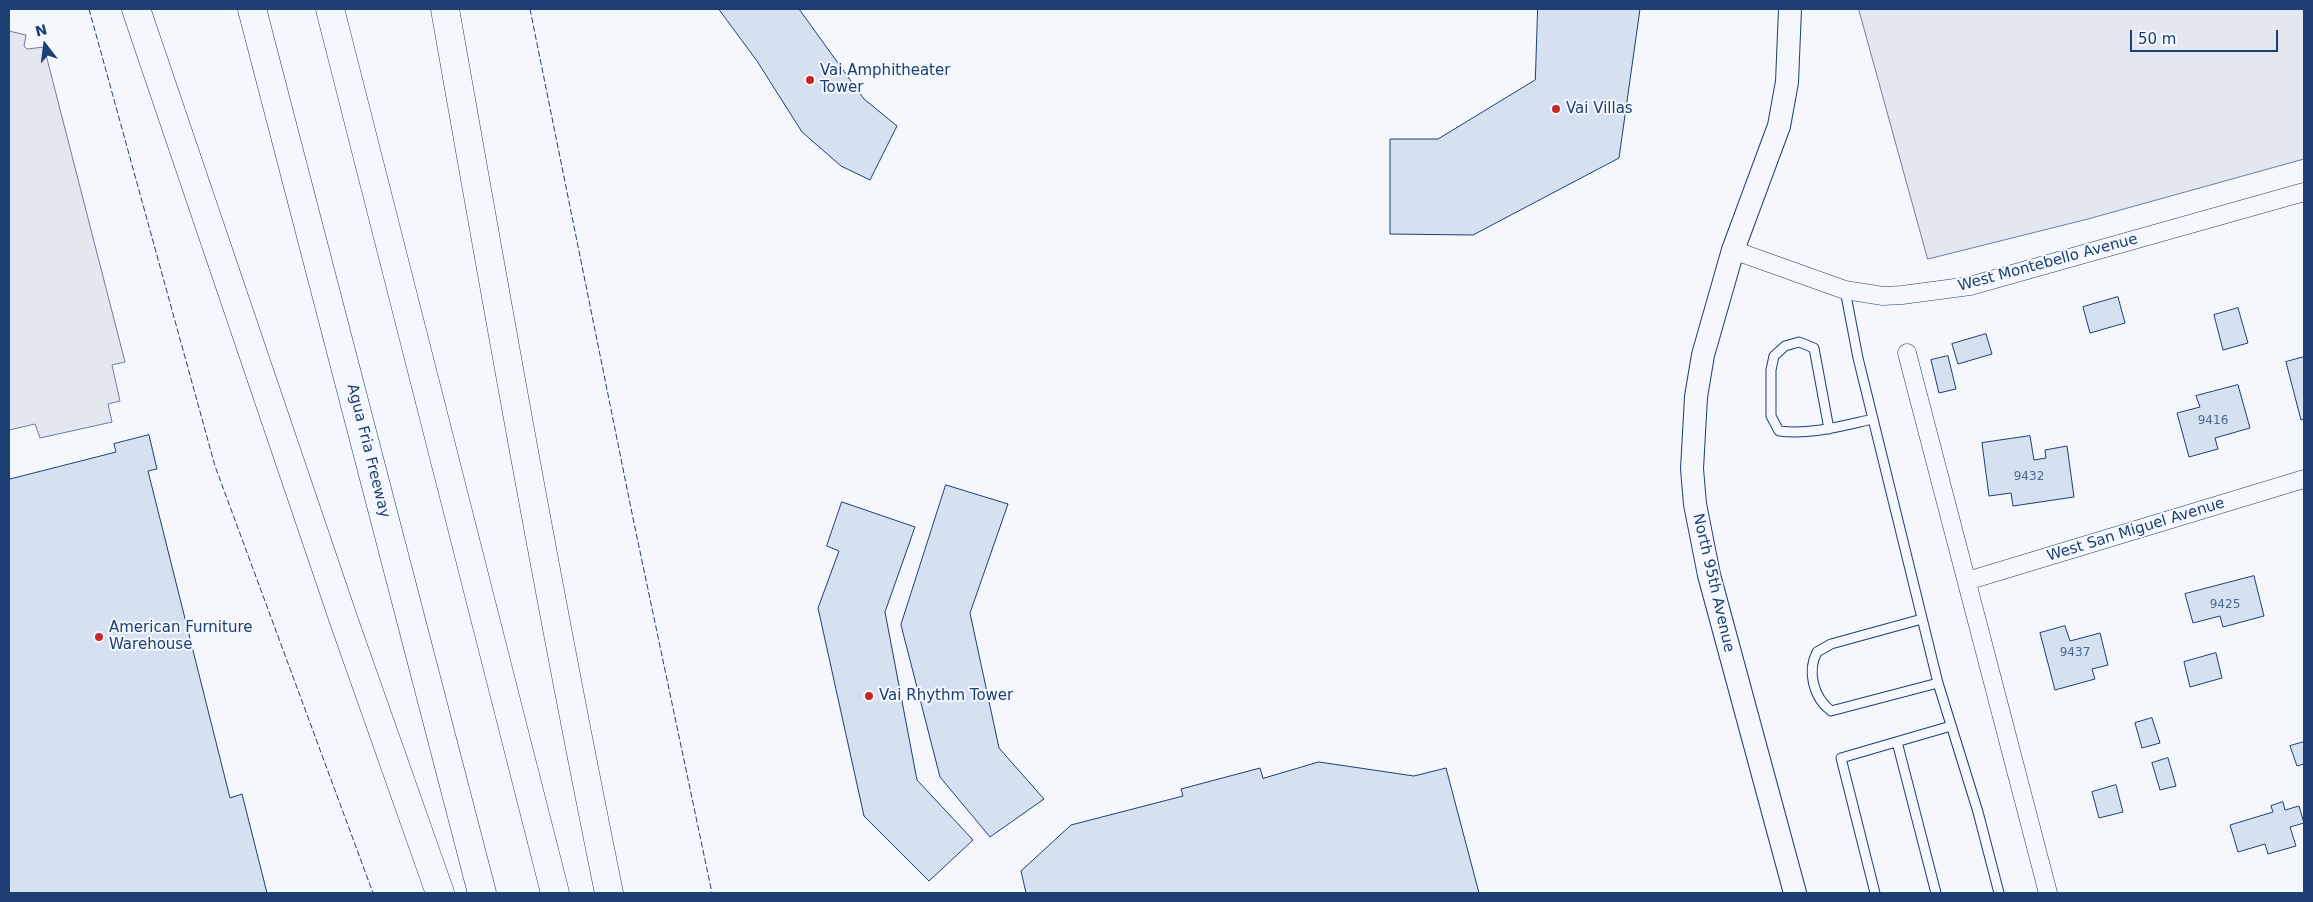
<!DOCTYPE html>
<html>
<head>
<meta charset="utf-8">
<style>
	body { margin:0 }
	#map { position:relative; width:2313px; height:902px; overflow:hidden; background:#f4f7fb; font-family:"DejaVu Sans",sans-serif }
	canvas { display:block }
	.frame { position:absolute; inset:0; border:10px solid #1d3f73; pointer-events:none }
	.north { position:absolute; left:20px; top:20px; width:50px; height:50px; -webkit-text-stroke:4px #f4f7fb; paint-order:stroke; rotate:345deg; font-size:14px; font-weight:700; line-height:20px; text-align:center; color:#1d3f73 }
	.north::after { content:''; display:block; margin:auto; width:18px; height:22px; background:#1d3f73; clip-path:polygon(50% 0,100% 100%,50% 72%,0 100%) }
	.scale { position:absolute; left:2130px; top:30px; width:148px; height:22px; box-sizing:border-box; border:2px solid #1d3f73; border-top:0; padding-left:6px; font-size:15px; line-height:18px; white-space:nowrap; color:#1d3f73; -webkit-text-stroke:4px #f4f7fb; paint-order:stroke }
</style>
</head>
<body>
<div id="map">
<canvas width="2313" height="902"></canvas>
<div class="frame"></div>
<div class="north">N</div>
<div class="scale">50 m</div>
</div>
<script>
const g = document.querySelector('canvas').getContext('2d');
g.lineJoin = 'round';
function fill(path, color) { g.fillStyle = color; g.fill(path, 'evenodd'); }
function trace(path, color, width, dash) { g.strokeStyle = color; g.lineWidth = width; g.lineCap = dash ? 'butt' : 'round'; g.setLineDash(dash || []); g.stroke(path); }
function write(font, color, halo, rows, align = 'center') {
  g.font = font + ' "DejaVu Sans",sans-serif'; g.lineWidth = 4; g.setLineDash([]); g.textBaseline = 'middle'; g.strokeStyle = halo; g.fillStyle = color; for (const [text, x, y, turn = 0] of rows) {
    g.save(); g.translate(x, y); g.rotate((+turn || 0) * Math.PI / 180); g.textAlign = isNaN(turn) ? turn : align; if (halo) g.strokeText(text, 0, 0); g.fillText(text, 0, 0); g.restore();
  }
}
const parking = new Path2D(`
	M1859,9H2304V159L2088,219L1928,259Z
	M9,31L26,35L24,46L27,49L44,47L125,362L112,365L120,401L108,404L112,422L40,438L35,424L9,430Z`);
const building = new Path2D(`
	M719,9H799L864,99L897,126L870,180L841,166L802,132L757,61Z
	M1538,9H1640L1619,158L1473,235L1390,234V139H1438L1535,80Z
	M2118,297L2125,323L2090,333L2083,307Z
	M2238,308L2248,343L2223,350L2214,315Z
	M1986,334L1992,354L1958,364L1952,344Z
	M1948,356L1956,389L1939,393L1931,360Z
	M2304,357V419L2301,420L2286,362Z
	M2238,385L2250,428L2215,438L2218,449L2189,457L2177,413L2200,407L2196,396Z
	M149,435L157,469L148,471L230,798L242,794L267,893H9V475L10,479L116,452L114,444Z
	M2030,436L2034,460L2046,458L2045,450L2067,446L2074,497L2013,506L2011,493L1989,496L1982,443Z
	M946,485L1008,504L970,613L999,748L1044,799L990,837L940,777L901,625Z
	M842,502L915,527L885,612L917,780L973,840L929,881L864,816L818,608L839,551L827,546Z
	M2254,576L2264,616L2223,627L2220,616L2193,623L2185,594Z
	M2065,626L2070,641L2100,633L2108,665L2092,669L2095,679L2055,690L2040,633Z
	M2216,653L2222,678L2190,687L2184,662Z
	M2152,718L2160,743L2142,748L2135,723Z
	M2304,742V764L2297,766L2290,746Z
	M2168,758L2176,786L2160,790L2152,763Z
	M1319,762L1414,776L1446,768L1479,893H1026L1021,871L1071,825L1183,796L1181,789L1260,768L1263,778Z
	M2116,785L2123,812L2099,818L2092,792Z
	M2283,802L2285,810L2299,806L2304,823L2290,827L2296,846L2268,854L2265,844L2238,852L2230,825L2273,812L2271,806Z`);
const service = new Path2D(`
	M1845,290L1858,358L1938,683L1978,812L1999,893
	M1829,429L1814,348L1799,342L1785,346L1774,356L1771,370V416L1779,431C1811,435 1841,426 1873,419
	M1922,619L1831,644L1817,652C1807,671 1813,697 1831,711L1938,683
	M1897,742L1936,893
	M1875,893L1841,758L1951,726`);
const minor = new Path2D(`
	M1733,250L1845,290L1883,296L1902,295L1970,286L2304,192
	M1907,353L2048,893
	M1967,581L2304,479`);
const tertiary = new Path2D(`
	M1790,9L1787,82L1779,126L1733,250L1703,355L1696,397L1692,469L1695,504L1709,575L1795,893`);
const motorway = new Path2D(`
	M136,9L344,621L440,893
	M252,9L482,893
	M330,9L555,893
	M445,9C497,304 549,599 609,893`);
const fence = new Path2D(`
	M89,9L215,466L373,893
	M530,9L634,523L712,893`);
const markers = [
	[810,80,5,"#c62828"],
	[1556,109,5,"#c62828"],
	[99,637,5,"#c62828"],
	[869,696,5,"#c62828"]
];
const numberNames = [
	["9416",2213,421],
	["9432",2029,477],
	["9425",2225,605],
	["9437",2075,653]
];
const poiNames = [
	["Vai Amphitheater",820,71],
	["Tower",820,88],
	["Vai Villas",1566,109],
	["American Furniture",109,628],
	["Warehouse",109,645],
	["Vai Rhythm Tower",879,696]
];
const streetNames = [
	["West Montebello Avenue",2048,263,-15],
	["Agua Fria Freeway",368,451,76],
	["West San Miguel Avenue",2136,530,-17],
	["North 95th Avenue",1713,583,77]
];
fill(parking, '#e3e8f0');
trace(parking, '#687fa3', 1);
fill(building, '#d5e0f0');
trace(building, '#1d3f73', 1);
trace(service, '#1d3f73', 11);
trace(minor, '#1d3f73', 19);
trace(tertiary, '#1d3f73', 24);
trace(motorway, '#1d3f73', 29);
trace(service, '#f4f7fb', 9);
trace(minor, '#f4f7fb', 18);
trace(tertiary, '#f4f7fb', 22);
trace(motorway, '#f4f7fb', 28);
trace(fence, '#1d3f73', 1, [6, 2.5]);
for (const [x, y, r, color] of markers) { const dot = new Path2D(); dot.arc(x, y, r, 0, 2 * Math.PI); g.fillStyle = color; g.fill(dot); trace(dot, '#f4f7fb', 2); }
write('12px', '#4b6792', null, numberNames);
write('15px', '#1d3f73', '#f4f7fb', poiNames, 'left');
write('15px', '#1d3f73', '#f4f7fb', streetNames);
</script>
</body>
</html>
